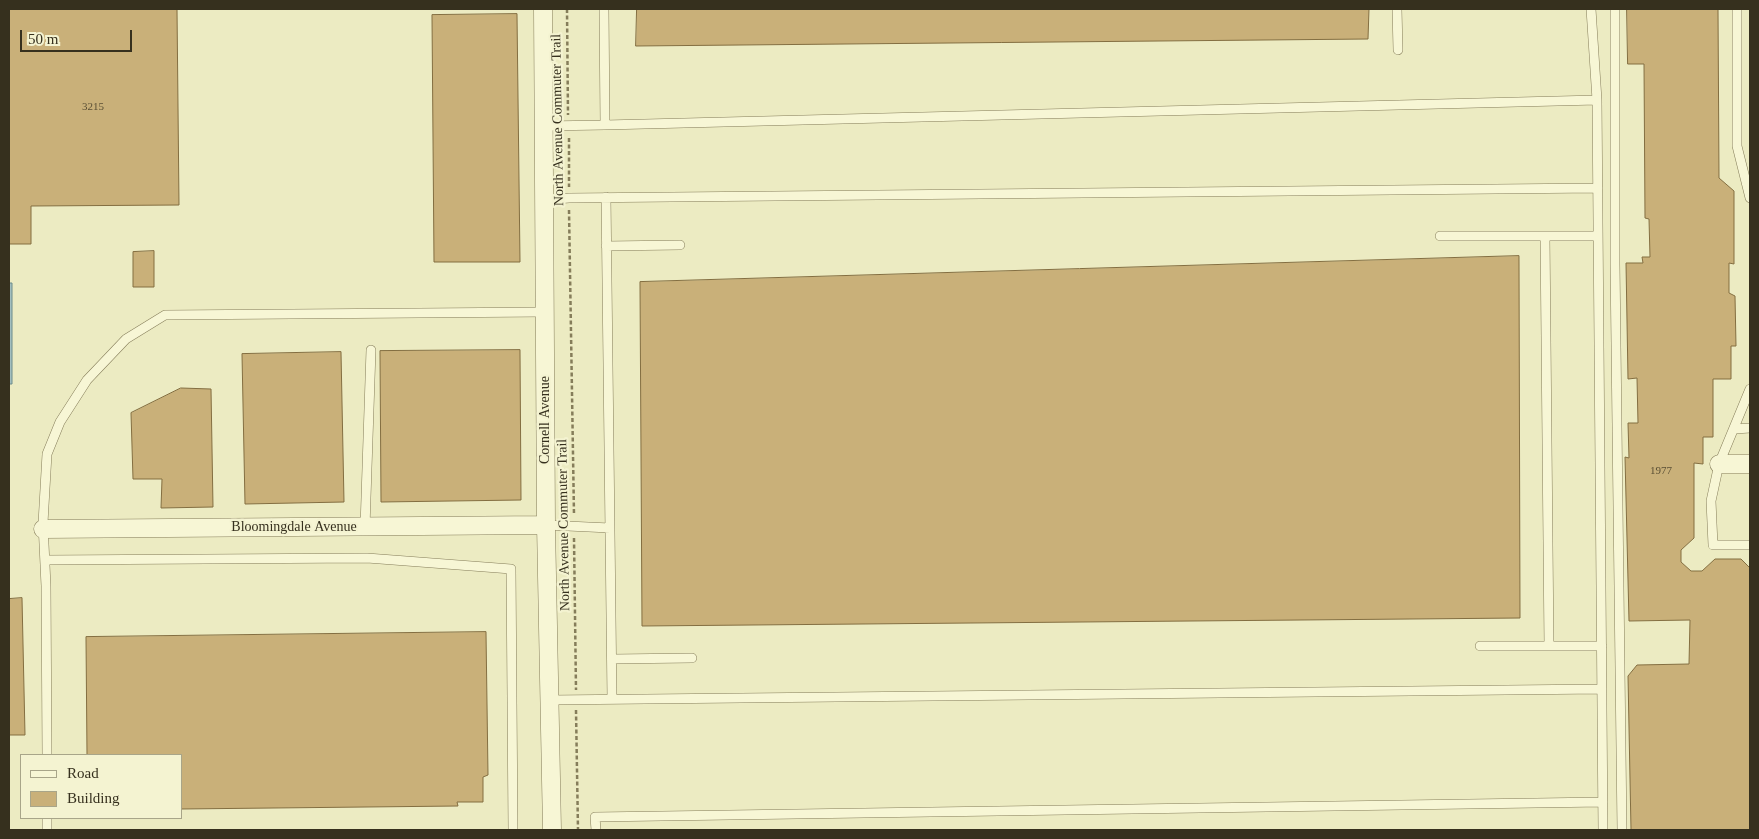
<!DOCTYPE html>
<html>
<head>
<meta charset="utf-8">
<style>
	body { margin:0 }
	#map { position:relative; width:1759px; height:839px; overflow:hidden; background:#ecebc2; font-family:Georgia,serif }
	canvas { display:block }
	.frame { position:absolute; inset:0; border:10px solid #36301e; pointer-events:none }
	.legend { position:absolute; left:20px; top:754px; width:162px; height:65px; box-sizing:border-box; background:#f4f3d1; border:1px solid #a8a589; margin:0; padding:6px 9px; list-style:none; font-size:15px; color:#36301e }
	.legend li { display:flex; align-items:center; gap:10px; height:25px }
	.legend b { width:25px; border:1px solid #a8a589 }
	.scale { position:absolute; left:20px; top:30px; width:112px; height:22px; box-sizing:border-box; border:2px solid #36301e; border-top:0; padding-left:6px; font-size:15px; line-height:18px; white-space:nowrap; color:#36301e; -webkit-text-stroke:4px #f4f3d1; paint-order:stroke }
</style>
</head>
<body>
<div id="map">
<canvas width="1759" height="839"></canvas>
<div class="frame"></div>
<ul class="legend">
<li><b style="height:6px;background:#f7f6d5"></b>Road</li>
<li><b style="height:14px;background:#c9b079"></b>Building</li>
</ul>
<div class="scale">50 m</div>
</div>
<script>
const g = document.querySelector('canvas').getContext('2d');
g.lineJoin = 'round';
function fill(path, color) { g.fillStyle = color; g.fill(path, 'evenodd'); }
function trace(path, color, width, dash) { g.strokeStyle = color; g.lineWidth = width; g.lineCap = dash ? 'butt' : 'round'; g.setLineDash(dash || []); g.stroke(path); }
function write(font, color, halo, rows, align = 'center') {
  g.font = font + ' Georgia,serif'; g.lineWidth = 4.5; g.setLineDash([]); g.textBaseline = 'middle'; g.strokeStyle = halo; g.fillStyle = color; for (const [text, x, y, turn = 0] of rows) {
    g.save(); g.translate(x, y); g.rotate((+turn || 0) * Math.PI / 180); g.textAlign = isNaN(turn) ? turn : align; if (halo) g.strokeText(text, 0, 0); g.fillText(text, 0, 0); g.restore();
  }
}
const water = new Path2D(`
	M9,283H12V384H9Z`);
const building = new Path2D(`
	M9,9H177L179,205L31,206V244H9Z
	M637,9H1369L1368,39L636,46Z
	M1627,9H1718L1719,178L1734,191V264L1729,263V293L1735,296L1736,346H1731V379H1713V437H1703V464L1694,463V538L1681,550V562L1691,571H1702L1715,559H1741L1750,568V830H1631L1628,676L1637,665L1689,664L1690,620L1629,621L1625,457L1629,458L1628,423H1638L1637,378L1628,379L1626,263H1643L1642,257H1650L1649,219L1645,218L1644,64H1628Z
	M517,14L520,262H434L432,15Z
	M154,251V287H133V252Z
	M1519,256L1520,618L642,626L640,282Z
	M520,350L521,500L381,502L380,351Z
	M341,352L344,502L245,504L242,354Z
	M181,388L211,389L213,507L161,508L162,479H133L131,413Z
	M22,598L25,735H9V599Z
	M486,632L488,775L483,777V802H457L458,806L181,809V755H87L86,637Z`);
const path = new Path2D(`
	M567,9L568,115
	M569,138V187
	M569,210L574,515
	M574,538L576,690
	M576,710L578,830`);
const service = new Path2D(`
	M1397,9L1398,50
	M1591,9L1597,100L1603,830
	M1615,9V264L1622,830
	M1737,9V146L1750,198
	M605,125L1597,100
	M544,126L605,125L604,9
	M606,197L612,699
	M544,200L569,198L1598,188
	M1440,236H1598
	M1545,236L1549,646
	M606,246L680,245
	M1750,389L1719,464L1711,501L1713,545H1750
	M1735,429L1750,428
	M546,525L610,528
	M365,527L371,350
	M45,560L367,558L511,569L513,830
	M1480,646H1602
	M612,659L692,658
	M550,700L1602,689
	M47,755L46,586L43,523L47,454L60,422L87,380L126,339L165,315L545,312
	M47,818V830
	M596,830L595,817L1603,802`);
const minor = new Path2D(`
	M543,9L546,525L552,830
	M1719,464H1750
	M43,529L546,525`);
const numberNames = [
	["3215",93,107],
	["1977",1661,471]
];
const streetNames = [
	["North Avenue Commuter Trail",558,120,-91],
	["Cornell Avenue",545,420,-90],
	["North Avenue Commuter Trail",564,525,-91],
	["Bloomingdale Avenue",294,527]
];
fill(water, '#a4bfbe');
trace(water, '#6c8c8c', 1);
fill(building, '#c9b079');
trace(building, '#836e41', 1);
trace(service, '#857d5a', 10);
trace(minor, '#857d5a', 19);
trace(path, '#857d5a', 2.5, [4, 2.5]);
trace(service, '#f7f6d5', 9);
trace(minor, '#f7f6d5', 18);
write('11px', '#5b5035', null, numberNames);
write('14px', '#36301e', '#f4f3d1', streetNames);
</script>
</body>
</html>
